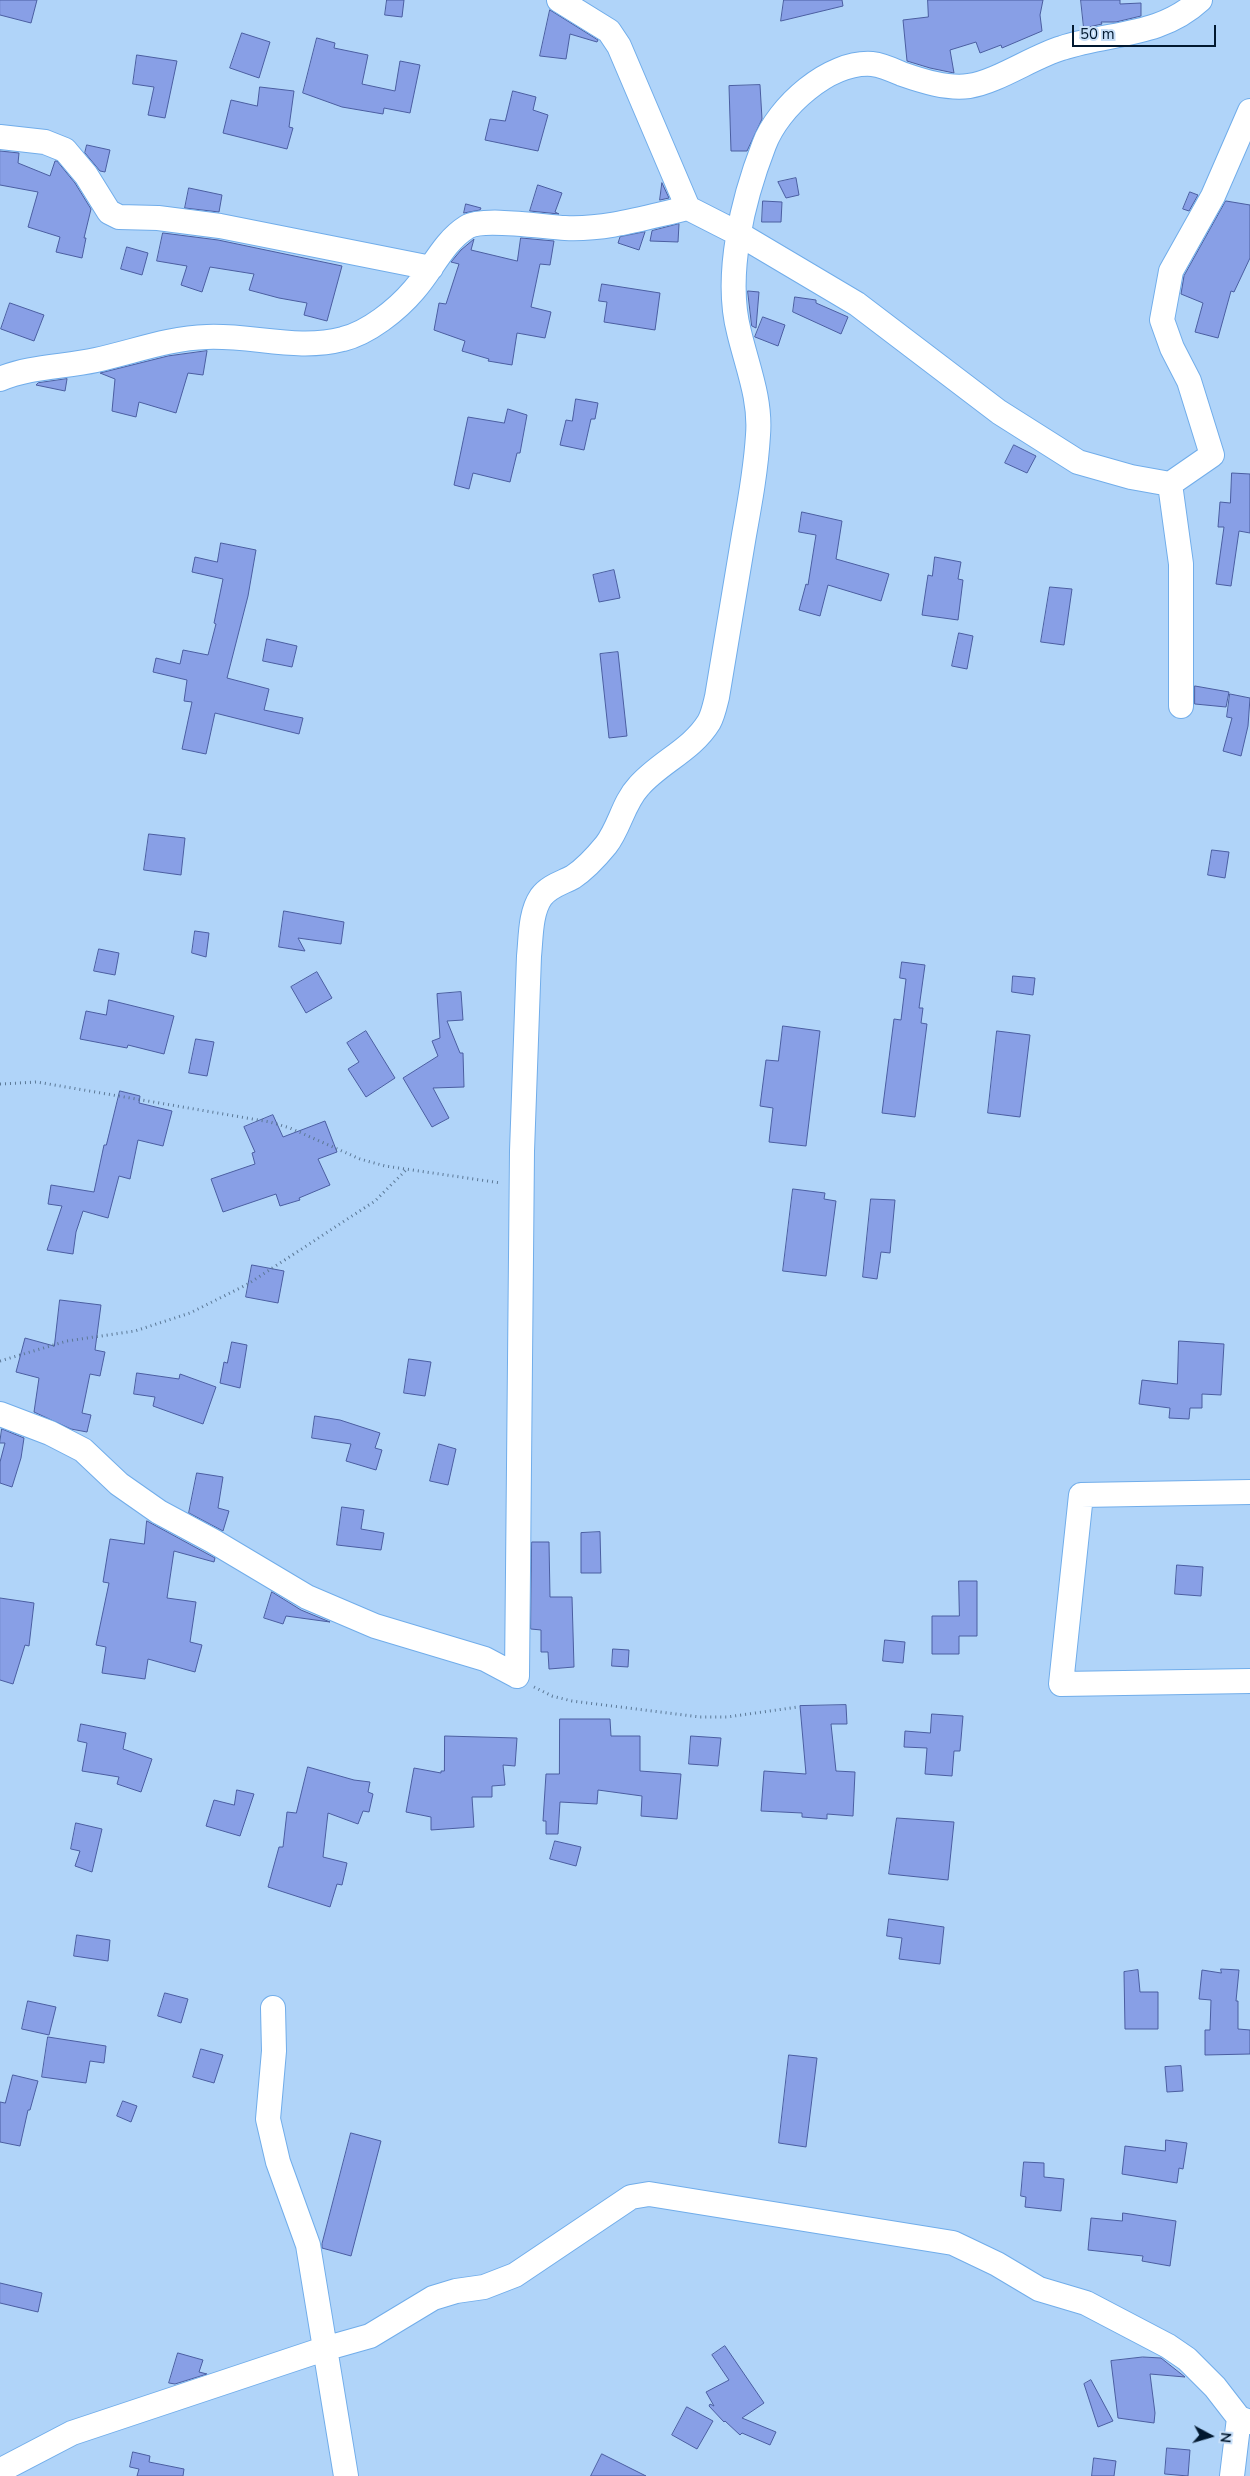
<!DOCTYPE html>
<html>
<head>
<meta charset="utf-8">
<style>
	body { margin:0 }
	#map { position:relative; width:1250px; height:2476px; overflow:hidden; background:#b0d4f9; font-family:"Nunito Sans",sans-serif }
	canvas { display:block }
	.north { position:absolute; left:1185px; top:2411px; width:50px; height:50px; -webkit-text-stroke:4px #c7dff9; paint-order:stroke; rotate:96deg; font-size:14px; font-weight:700; line-height:20px; text-align:center; color:#021930 }
	.north::after { content:''; display:block; margin:auto; width:18px; height:22px; background:#021930; clip-path:polygon(50% 0,100% 100%,50% 72%,0 100%) }
	.scale { position:absolute; left:1072px; top:25px; width:144px; height:22px; box-sizing:border-box; border:2px solid #021930; border-top:0; padding-left:6px; font-size:15px; line-height:18px; white-space:nowrap; color:#021930; -webkit-text-stroke:4px #c7dff9; paint-order:stroke }
</style>
</head>
<body>
<div id="map">
<canvas width="1250" height="2476"></canvas>
<div class="north">N</div>
<div class="scale">50 m</div>
</div>
<script>
const g = document.querySelector('canvas').getContext('2d');
g.lineJoin = 'round';
function fill(path, color) { g.fillStyle = color; g.fill(path, 'evenodd'); }
function trace(path, color, width, dash) { g.strokeStyle = color; g.lineWidth = width; g.lineCap = dash ? 'butt' : 'round'; g.setLineDash(dash || []); g.stroke(path); }
const building = new Path2D(`
	M0,0H37L31,23L0,15Z
	M387,0H404L402,17L385,15Z
	M784,0H842L843,6L781,21Z
	M928,0H1043L1040,15L1042,31L1002,48L1001,45L980,53L976,42L950,50L954,73L930,68L907,61L903,20L928,17Z
	M1081,0H1120V4L1141,3V16L1116,22H1101L1102,24L1084,28Z
	M550,10L598,40L597,42L570,34L566,59L540,56Z
	M242,33L270,42L259,78L230,68Z
	M317,38L335,43L334,48L368,55L362,84L395,91L400,61L420,65L410,113L384,108L383,114L342,107L303,93Z
	M137,55L177,61L165,118L148,115L154,87L133,84Z
	M760,85L762,119L747,151H731L729,86Z
	M260,87L294,91L289,127L293,128L287,149L223,133L231,100L257,106Z
	M513,91L536,97L533,110L548,115L538,151L485,140L490,119L505,121Z
	M87,145L110,150L105,172L100,171L85,153Z
	M0,151L19,153L18,163L50,176L55,161H57L75,183L91,209L84,238H86L82,258L56,252L60,237L28,227L38,192L0,185Z
	M796,178L799,195L786,198L778,182Z
	M662,183L669,198L660,200Z
	M538,185L562,193L555,212L559,214L530,211Z
	M189,188L222,195L219,212L185,208Z
	M1190,192L1198,195L1189,211L1183,209Z
	M763,201L782,202L781,222H762Z
	M1226,201L1250,205V258L1234,292L1231,291L1218,338L1195,332L1203,303L1181,294L1184,276Z
	M466,204L481,208L480,210L464,213Z
	M679,224L678,242L650,241L652,231Z
	M645,232L639,250L618,243L620,237Z
	M163,233L218,240L342,266L327,321L304,315L307,303L279,298L249,290L254,274L210,267L202,292L181,285L187,266L157,261Z
	M521,238L554,241L550,265L540,264L531,307L551,312L545,338L517,333L512,365L488,361L489,359L462,351L465,341L434,330L439,303L446,304L459,264L451,262L461,250L474,239L471,250L517,261Z
	M127,247L148,253L142,275L121,269Z
	M602,284L660,293L655,330L604,322L607,302L599,301Z
	M748,291L759,292L756,328L752,326Z
	M795,297L816,300V303L848,317L841,334L793,312Z
	M10,303L44,315L34,341L1,329Z
	M763,317L785,325L778,346L755,337Z
	M207,351L203,375L188,373L176,413L139,402L136,417L112,411L115,379L100,373L168,356Z
	M67,379L65,391L36,385L38,383Z
	M576,399L598,403L595,419H591L584,450L560,445L566,420L572,421Z
	M508,409L527,415L520,453H517L510,482L473,473L469,489L454,485L468,417L504,423Z
	M1014,445L1036,456L1027,473L1005,463Z
	M1232,473L1250,474V533L1239,531L1231,586L1216,584L1224,527H1218L1220,502L1230,503Z
	M802,512L842,521L836,559L889,574L881,601L828,585L820,616L799,610L806,584L808,585L816,535L799,532Z
	M221,543L256,550L248,596L227,678L269,689L264,710L303,718L299,734L215,713L206,754L182,749L192,702L184,701L187,680L153,672L156,658L180,664L183,650L208,655L216,624L214,623L223,579L192,572L195,557L217,562Z
	M935,557L961,562L958,579L963,580L958,620L922,615L928,575L932,576Z
	M614,570L620,598L599,602L593,575Z
	M1050,587L1072,589L1064,645L1041,642Z
	M959,633L973,636L967,669L952,666Z
	M267,639L297,646L292,667L263,661Z
	M618,652L627,736L609,738L600,654Z
	M1195,686L1229,692L1226,707L1195,704Z
	M1230,694L1250,698L1248,726L1241,756L1223,751L1232,718L1227,717Z
	M149,834L185,838L181,875L144,870Z
	M1212,850L1229,852L1225,878L1208,875Z
	M284,911L344,922L341,944L298,938L305,951L279,947Z
	M195,931L209,933L206,957L192,953Z
	M99,949L119,953L115,975L94,971Z
	M902,962L925,965L919,1008H923L921,1023L927,1024L915,1117L882,1113L894,1019L901,1020L906,979L900,978Z
	M317,972L332,998L306,1013L291,987Z
	M1013,976L1035,978L1033,995L1012,992Z
	M461,992L463,1020L447,1021L460,1053H463L464,1087L433,1088L449,1118L432,1127L403,1078L438,1056L432,1041L440,1038L437,994Z
	M109,1000L174,1016L164,1054L128,1045L127,1048L80,1039L86,1011L106,1015Z
	M783,1026L820,1031L806,1146L769,1142L773,1108L760,1106L766,1060L778,1061Z
	M366,1031L395,1078L366,1097L348,1069L359,1062L347,1043Z
	M997,1031L1030,1035L1020,1117L988,1113Z
	M196,1039L214,1042L207,1076L189,1073Z
	M120,1091L140,1096L139,1103L172,1111L163,1146L138,1140L130,1179L119,1176L108,1218L83,1211L76,1232L73,1254L47,1250L62,1206L48,1204L51,1185L94,1192L104,1145H106Z
	M273,1115L283,1137L325,1121L337,1152L318,1159L330,1185L299,1198L300,1200L280,1206L276,1194L223,1212L211,1179L255,1164L252,1153L255,1152L244,1127Z
	M793,1189L825,1193L824,1199L836,1201L826,1276L783,1271Z
	M871,1199L895,1200L890,1253L881,1252L877,1279L863,1277Z
	M252,1265L284,1271L278,1303L246,1297Z
	M60,1300L101,1305L95,1350L105,1352L100,1376L90,1374L82,1413L91,1415L87,1432L71,1429L34,1412L39,1378L16,1372L25,1338L54,1346Z
	M1179,1341L1224,1344L1221,1395L1202,1394V1408H1190L1189,1419L1169,1418L1170,1408L1139,1404L1142,1380L1177,1384Z
	M232,1342L247,1345L240,1388L220,1383L224,1362L227,1363Z
	M409,1359L431,1362L425,1396L404,1393Z
	M137,1373L179,1379L180,1374L216,1387L203,1424L153,1406L155,1397L134,1394Z
	M315,1416L340,1420L380,1433L375,1448L382,1450L376,1470L346,1461L351,1444L312,1438Z
	M2,1429L24,1438L21,1458L12,1487L0,1483V1462L5,1443H0Z
	M439,1444L456,1449L448,1485L430,1481Z
	M197,1473L223,1477L218,1508L229,1511L223,1531L189,1513Z
	M342,1507L364,1510L361,1529L384,1533L381,1550L337,1545Z
	M147,1521L215,1558L214,1562L174,1551L167,1598L196,1602L190,1642L202,1645L195,1672L148,1659L145,1679L102,1673L106,1647L96,1645L109,1583L103,1582L110,1539L144,1544Z
	M600,1532L601,1573H581V1533Z
	M532,1542H549L550,1597H572L574,1667L549,1669L548,1652H541V1630L531,1629Z
	M1177,1565L1203,1567L1201,1596L1175,1594Z
	M959,1581H977V1636H959V1654H932V1616H959Z
	M272,1592L301,1610L330,1622L286,1616L283,1624L264,1618Z
	M0,1598L34,1603L29,1646L25,1645L13,1684L0,1680Z
	M885,1640L905,1642L903,1663L883,1661Z
	M613,1649L629,1650L628,1667L612,1666Z
	M846,1705L847,1724H831L836,1771L855,1772L853,1816L827,1814V1819L802,1817V1813L761,1811L764,1771L806,1774L800,1706Z
	M932,1714L963,1716L960,1751H954L952,1776L925,1774L927,1748L904,1747L905,1731L930,1733Z
	M560,1719H610L611,1736H640V1771L681,1774L677,1819L641,1816L642,1796L598,1790L597,1804L560,1802L558,1834H546V1821H543L546,1774H559Z
	M81,1724L126,1733L123,1749L152,1759L141,1792L117,1784L119,1777L82,1771L87,1743L78,1741Z
	M445,1736L517,1738L515,1766L503,1765L505,1785L492,1786V1797H472L474,1827L431,1830V1817L406,1812L414,1768L441,1773V1771H444Z
	M691,1736L721,1738L718,1766L689,1764Z
	M308,1767L354,1780L370,1782L368,1792L373,1794L369,1812L363,1811L358,1824L328,1813L323,1857L347,1863L342,1885L337,1884L330,1907L268,1887L279,1847H283L287,1812L296,1813Z
	M237,1790L254,1794L240,1836L206,1826L214,1800L234,1805Z
	M897,1818L954,1822L948,1880L889,1874Z
	M76,1823L102,1829L92,1872L75,1866L80,1851L71,1849Z
	M555,1841L581,1847L576,1866L550,1859Z
	M889,1919L944,1927L940,1964L899,1959L902,1938L887,1936Z
	M77,1935L110,1940L108,1961L74,1956Z
	M1221,1969L1239,1970L1236,2001H1238V2029L1250,2030V2054L1205,2055V2030H1210L1211,2000L1199,1999L1202,1970L1221,1973Z
	M1138,1970L1140,1992H1158V2029H1125L1124,1972Z
	M165,1993L188,1999L181,2023L158,2016Z
	M28,2001L56,2007L49,2035L22,2029Z
	M48,2037L106,2046L104,2063L90,2061L86,2083L42,2077Z
	M201,2049L223,2055L214,2083L193,2077Z
	M789,2055L817,2058L806,2147L779,2143Z
	M1181,2066L1183,2091L1167,2092L1165,2067Z
	M13,2075L38,2081L30,2110H28L20,2146L0,2142V2102L5,2103Z
	M123,2101L137,2106L131,2122L117,2116Z
	M351,2133L381,2141L351,2256L322,2248V2244Z
	M1166,2140L1187,2143L1183,2169L1179,2168L1177,2183L1122,2174L1125,2146L1165,2151Z
	M1024,2162L1044,2163V2177L1064,2179L1061,2211L1025,2207L1026,2197L1021,2196Z
	M1123,2213L1176,2221L1170,2266L1142,2261L1143,2256L1088,2250L1091,2218L1122,2221Z
	M0,2283L42,2293L38,2312L0,2303Z
	M725,2346L764,2403L742,2418L776,2432L770,2445L742,2433L740,2435L725,2421L724,2422L709,2406L710,2404L714,2406L706,2392L729,2380L712,2355Z
	M178,2353L203,2360L199,2372L207,2374L175,2384L169,2383Z
	M1143,2357L1161,2358L1185,2377L1150,2374L1155,2413L1154,2423L1118,2418L1111,2361Z
	M1091,2380L1113,2421L1098,2427L1084,2384Z
	M687,2407L713,2421L697,2449L672,2435Z
	M1167,2448L1190,2450L1188,2476L1165,2474Z
	M133,2452L150,2456L149,2462L184,2469L183,2476H137L139,2469L130,2467Z
	M602,2454L646,2476H591Z
	M1094,2458L1116,2461L1114,2476H1092Z`);
const path = new Path2D(`
	M0,1084L37,1082L270,1122L290,1128L360,1159L385,1166L501,1183
	M0,1361L67,1341L135,1331L190,1313L248,1284L375,1201L407,1169
	M534,1687L552,1696L572,1701L700,1717H727L798,1707`);
const minor = new Path2D(`
	M559,0L609,31L619,46L688,208
	M0,137L45,142L65,150L86,175L109,212L119,217L158,218L220,226L431,268
	M0,379C30,366 65,367 96,360C133,352 169,338 207,337C253,335 298,351 343,339C368,333 397,310 414,290C432,270 443,242 467,227C483,217 544,227 565,228C607,230 647,217 688,208L739,234L857,304L999,412L1078,462L1131,477L1170,484L1181,564V706
	M1170,484L1212,455L1189,381L1172,348L1162,320L1171,271L1213,196L1250,111
	M0,1414L50,1433L83,1450L119,1484L159,1512L213,1541L307,1597L375,1626L485,1659L517,1676
	M1250,1492L1081,1495L1061,1684L1250,1681
	M517,1676L522,1151L529,956C531,938 530,913 541,897C549,886 562,883 573,877C585,869 597,856 606,845C620,827 623,803 639,786C660,762 692,750 709,722C713,715 715,705 717,697C726,643 735,589 744,535C750,502 756,469 758,435C761,399 747,366 739,332C724,275 743,199 764,145C778,107 829,61 872,64C882,65 893,70 902,74C922,81 947,89 969,86C997,82 1034,56 1062,48C1111,32 1160,37 1200,0
	M273,2008L274,2051L268,2119L278,2162L308,2245L346,2476
	M5,2468L72,2433L324,2349L370,2336L433,2298L456,2291L484,2287L515,2275L631,2197L649,2194L953,2243L997,2264L1039,2289L1086,2303L1168,2346L1187,2359L1215,2387L1239,2418
	M1232,2476L1239,2418L1250,2422`);
fill(building, '#889fe6');
trace(building, '#4b5ea1', 1);
trace(minor, '#71adea', 26);
trace(path, '#5b7896', 3, [1, 4]);
trace(minor, '#fff', 24);
</script>
</body>
</html>
